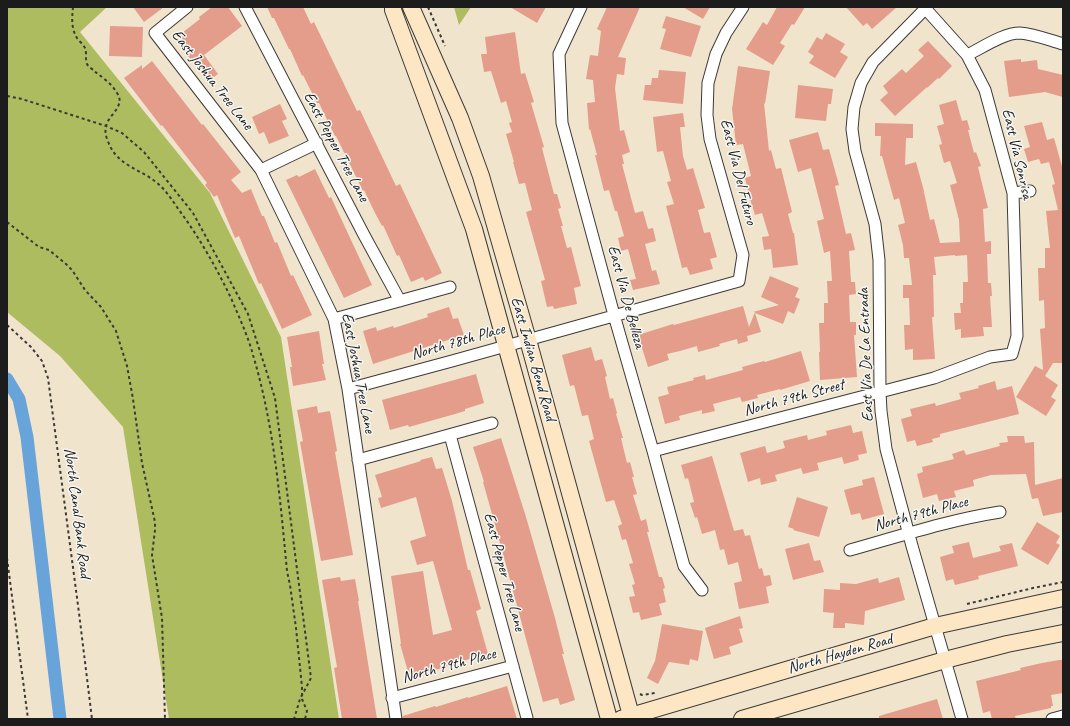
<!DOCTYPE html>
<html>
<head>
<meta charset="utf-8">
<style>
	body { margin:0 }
	#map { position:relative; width:1070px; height:726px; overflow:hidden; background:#f1e4cd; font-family:Caveat,sans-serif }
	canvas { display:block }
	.frame { position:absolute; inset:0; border:8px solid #1c1c1c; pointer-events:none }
</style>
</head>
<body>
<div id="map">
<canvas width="1070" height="726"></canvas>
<div class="frame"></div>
</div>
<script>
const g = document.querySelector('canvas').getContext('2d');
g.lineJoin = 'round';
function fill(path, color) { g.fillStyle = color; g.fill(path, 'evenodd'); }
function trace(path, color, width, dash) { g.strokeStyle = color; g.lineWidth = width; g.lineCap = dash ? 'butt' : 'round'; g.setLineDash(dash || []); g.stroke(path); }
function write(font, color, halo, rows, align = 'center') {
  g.font = font + ' Caveat,sans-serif'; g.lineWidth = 3; g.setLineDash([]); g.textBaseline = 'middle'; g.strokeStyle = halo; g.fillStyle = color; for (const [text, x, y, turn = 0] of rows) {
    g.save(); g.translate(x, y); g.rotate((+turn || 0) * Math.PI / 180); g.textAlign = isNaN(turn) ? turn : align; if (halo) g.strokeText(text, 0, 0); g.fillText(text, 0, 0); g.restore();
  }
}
const green = new Path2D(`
	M7,7H107L80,32L210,193L281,337L339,719H169L123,427L60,356L7,312Z
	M454,7H471L459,25Z`);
const canal = new Path2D(`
	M7,379L19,399L27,437L60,719`);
const building = new Path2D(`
	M133,7H164L144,22Z
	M212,7H228L242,26L204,55L218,74L210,80L195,61L193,63L184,50L187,48L178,36L200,19L199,17Z
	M267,7H303L311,24L314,22L357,111L360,110L396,186L400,184L442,273L425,281L423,277L411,282L399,255L397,256L383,225L382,226L375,213L364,190L363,191L336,136H335L319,103H317L303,75L302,76L290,49H289L274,18H272Z
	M510,7H546L537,23Z
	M607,7H640L618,57L626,58L624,75L617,74L615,88L620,131L624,130L630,152L622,155L624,164H622L635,213L643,211L648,229L653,228L656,241L645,244L652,271L656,270L660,284L633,290L630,280L636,279L628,249L621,251L618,238L624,236L617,211H615L609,190L604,191L595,155H597L590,129L589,130L587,103L595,102L593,80L586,79L590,55L598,56L601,31L597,29Z
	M683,7H710L703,19Z
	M777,7H805L794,25L792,24L780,43L785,46L773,65L746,49L763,22L767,25Z
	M846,7H897L872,29L867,23L863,26Z
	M666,16L701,26L691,57L660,49L666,29L662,28Z
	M110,26L143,27L142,57L109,56Z
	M515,32L521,74L525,73L534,102L531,103L544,147L542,148L554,194H557L561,208L558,209L563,226H561L567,248L571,247L581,286L574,288L577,304L554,309L553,306L547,307L541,281L545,280L526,212L532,210L525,183L519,184L513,162H514L506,134L512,132L509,123L512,122L506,101L501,103L491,71L484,72L481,54H487L485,37Z
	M826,33L845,44L840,52L848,57L835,78L809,63L814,56L808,52L817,37L822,40Z
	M928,41L952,66L939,79L938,78L927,88V87L895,116L880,100L888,93L883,86L902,69L906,73L924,56L918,50Z
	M1021,59V62L1037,60L1038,69L1063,75V97L1045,92L1009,97L1004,61Z
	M152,61L202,125L203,124L241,172L231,180L242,193L251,189L262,216H264L275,243L277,242L291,276L293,275L312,315L282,329L261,283L259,284L239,236L235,238L217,195L214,197L205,185L207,183L162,125L161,126L124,78L142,65V69Z
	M738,66L770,71L765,104L764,103L769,151L771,150L776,169L781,168L792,212L788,214L793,233H794L798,265L773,268L771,249L764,250L762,237L769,236L762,213L755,215L750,199L745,178L751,176L743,144L736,145L732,109Z
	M659,70L686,72L683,104L643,100L645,85H651L652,78H658Z
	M798,85L833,89L831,104H828L826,121L795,118Z
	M956,100L962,121L967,120L970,130H968L974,153L976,152L981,166L978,167L988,208L983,209L985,242L991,241V254H987L988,283H991L992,296H990L992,327H983L984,336L961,338V329L955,330L954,313H961L960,303H963V282H968L967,255L955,256V255L934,257L936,275H933L934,317H932L935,359L913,360V349L905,350L904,325H910L909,298H903V285H912L909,258H904L903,245L898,225L905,223L899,198L894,200L882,156H880L881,136H875V123L913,124V138H906L905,165L916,162L924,191V192L930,220L934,219L940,243L960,242L959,220L950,185L957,183L950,161L944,163L939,145L942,144L937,126L944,124L939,105Z
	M280,104L287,119L282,121L289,136L269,144L264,132L259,134L252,117Z
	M683,113L685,127H680L683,156L687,170L693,168L705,208L698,210L704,233L710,232L717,257L710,259L713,269L690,275L687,267L682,268L666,206L674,204L667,182L671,181L663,151L657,152L653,117Z
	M1042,122L1047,140L1054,138L1063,170V363H1053L1045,376L1058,385L1051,397L1056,400L1046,416L1016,397L1035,366L1043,370L1040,329L1045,328L1044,300L1039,301L1038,268H1045V248H1050L1046,211L1058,210L1052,185L1055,184L1049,162L1041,164L1039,159L1028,162L1024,149L1030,147L1024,126Z
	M818,132L823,150L829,149L839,185L835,186L846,234L851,233L855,250L849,251L851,282H855L856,294L849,295L850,322H856V335H854L857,377L820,380L819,352H820L819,323H824V303H828L827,281H832L830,251L824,253L817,221L824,219L811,168L798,172L789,140Z
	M315,169L329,198L331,197L372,285L344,298L286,180L297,175L299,177Z
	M770,276L799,288L795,297L800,299L794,314L788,311L783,324L755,313L761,332L747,336L748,341L738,344L737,339L719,344L720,346L698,352L697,346L680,351L667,354L669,360L648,367L638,335L673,324L674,325L743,306L749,327L755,312H753L779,305L761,297Z
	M449,307L453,319L458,318L464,335L373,364L363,331L376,327L377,331L393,326L394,328L428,317L427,314Z
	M319,331L324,364H322L326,380L293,386L290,367H292L287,337Z
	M591,347L595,361L602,359L607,376L605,377L610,399L613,398L617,413L616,414L623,438H621L627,463L630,462L634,477H632L637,494L633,495L641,521L646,519L649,532H647L659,577H662L665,588L663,589L666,602L659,604L662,615L641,620L639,612L633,613L629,597L635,596L632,585L635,584L629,564L633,563L626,539L622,540L618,526L622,524L614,500L606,502L589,441L594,439L588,415L582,416L574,385L570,386L562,355Z
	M801,351L810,381L780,390V389L757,395L758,398L742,402L740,397L713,404L715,411L702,414V410L679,416L680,420L665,424L658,397L669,394L667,387L694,380L693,378L705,375L706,380L743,370L742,367L764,361L765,362Z
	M476,374L484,403L465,409V411L455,414L409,427L408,425L390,430L382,400Z
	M995,381L997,390L1012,386L1019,414L940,434V437L932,439L933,442L917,446L915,440L907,442L901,419L912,416L910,409L935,403L936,406L961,399L959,393L979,388L978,386Z
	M317,406L318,413L330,411L337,451L335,452L353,555L321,561L300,442L303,441L297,410Z
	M851,425L853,433L862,431L867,453L858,455L859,460L844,464L842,457L817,463L819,470L803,474L801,468L775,475L777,481L761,485L760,478L748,482L740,453L765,446L767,453L785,448L783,441L807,435L808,440L827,435L826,431Z
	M1007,436H1024L1025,443L1034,442L1035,485L1063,478V512L1043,516L1038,498L1032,499L1026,474L991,475L973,480L974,486L954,491L956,497L939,501L937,494L923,498L917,474L923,472L922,467L954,459L952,454L964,450L966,455L1000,446L999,443L1008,442Z
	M501,438L526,517L555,618L564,654H562L575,700L560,705L558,698L543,702L506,565L492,514L483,482H484L473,447Z
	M712,456L734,531L743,529L745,536L750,535L759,569L762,568L764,576L770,575L772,585L766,587L769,603L739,609L734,583L742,581L738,562L728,565L724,549L720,550L715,530L702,534L697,517L695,518L690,503L694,502L688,478L685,479L681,465Z
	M432,457L436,469L442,468L452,501L468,570H470L481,609L476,611L488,654L459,662L439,669L428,672L427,670L409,675L400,644H401L391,576L423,571L433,635L452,630L433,561L417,565L410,541L426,536L416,497L381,508L378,498L382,497L375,475L421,461L420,460Z
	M874,477L884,514L862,520L860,513L851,515L844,490L863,485L862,480Z
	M797,497L828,507L819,537L793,530L794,529L788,527Z
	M1037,522L1060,536L1056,543L1060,545L1048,565L1021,549Z
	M969,542L973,558L1001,551L999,546L1012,543L1018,566L978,576L979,579L955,585L953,579L946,581L940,557L954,553L952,546Z
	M809,543L814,561L820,560L824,572L793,580L785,549Z
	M340,577L341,581L355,579L359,601H358L377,719H342L334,668L337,667L322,580Z
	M899,577L905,600L865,611L864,625L845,623V628H833L834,613L823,612L824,589L840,590V583L856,584L878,578L879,583Z
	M740,616L743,628L739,629L743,642L729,647L731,654L714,659L705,628Z
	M662,624L703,631L698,661L690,659L689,665L669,662L658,684L647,678L655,661Z
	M1059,660H1063V693L1051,695L1053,706H1051V708L1015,716L1016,719H992L990,711L983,713L976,681L1021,670L1020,668L1042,663Z
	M507,686L517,719H403V716L435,706L436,707L468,697V698Z
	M937,699L943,719H879V716Z`);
const path = new Path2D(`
	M73,7C72,19 71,28 77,38C79,41 83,44 85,48C87,53 85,60 87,64C88,66 92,69 94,71C102,77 112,84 117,93C126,106 109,114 106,126C104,134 108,142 111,148C121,166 141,170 156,182C166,190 172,200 179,210C199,237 216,267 231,298C239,317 248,336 253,355C274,425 280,498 287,571L290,585L296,628L302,687V699L307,711L305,719
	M428,7L445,46
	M7,96L22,99L106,126L122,133L144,152L193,213L248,314L275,398L311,678L300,699L294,719
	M7,222L39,247L49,250L66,264L72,270L85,290L101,307L116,331L127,366L133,399L142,463L155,522V530L152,555L162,618L165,719
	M7,325L31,347L42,361L48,378L79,613L92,719
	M7,558L28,719
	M967,604L1033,588L1063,582
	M640,694L642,695L655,693`);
const minor = new Path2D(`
	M187,7L155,33L261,170L334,319L348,389L396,719
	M245,7L364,235L400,301
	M581,7L559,54L562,123L614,315L653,451L684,566L702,590
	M926,8L873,62L861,83L854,107L852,129L855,151L875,224L879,260L880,392L881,411L886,449L912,546L962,719
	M967,55C982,48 1003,33 1020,33C1034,34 1049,40 1063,44
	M261,170L317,143
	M1013,193L1030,191
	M334,319L450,287
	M348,389L452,361L739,281L743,255L710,139L707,115L708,83L716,54L726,33L743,7
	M450,435L527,718
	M653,451L934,378L990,357L1012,354L1017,336L1013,193L985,90L967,55L924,7
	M358,460L492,423
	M850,550C900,536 949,520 1000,512
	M392,698L513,666
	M1052,719L1063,716`);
const secondary = new Path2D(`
	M393,7V10L474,229L609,719
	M411,7L460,118L481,176L528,340L632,719
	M621,719L935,626L1063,598
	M742,719L945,660L1007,644L1063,633`);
const streetNames = [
	["East Joshua Tree Lane",212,80,52],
	["East Pepper Tree Lane",336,147,62],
	["East Via Sonrisa",1017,154,77],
	["East Via Del Futuro",738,172,76],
	["East Via De Belleza",626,297,75],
	["North 78th Place",458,342,-16],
	["East Via De La Entrada",866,355,-92],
	["East Indian Bend Road",533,359,74],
	["East Joshua Tree Lane",358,373,79],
	["North 79th Street",794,398,-15],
	["North Canal Bank Road",77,513,83],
	["North 79th Place",921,514,-15],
	["East Pepper Tree Lane",504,572,75],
	["North Hayden Road",840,654,-16],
	["North 79th Place",449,666,-15]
];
fill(green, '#adbc5f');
trace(canal, '#68a4d9', 13);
fill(building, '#e39d8a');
trace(minor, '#3c3a37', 13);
trace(secondary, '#3c3a37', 18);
trace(path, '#3c3a37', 2, [3, 3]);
trace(minor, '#fff', 11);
trace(secondary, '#fce6c4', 16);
write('16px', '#1c1c1c', '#f6f6f2', streetNames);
</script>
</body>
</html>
